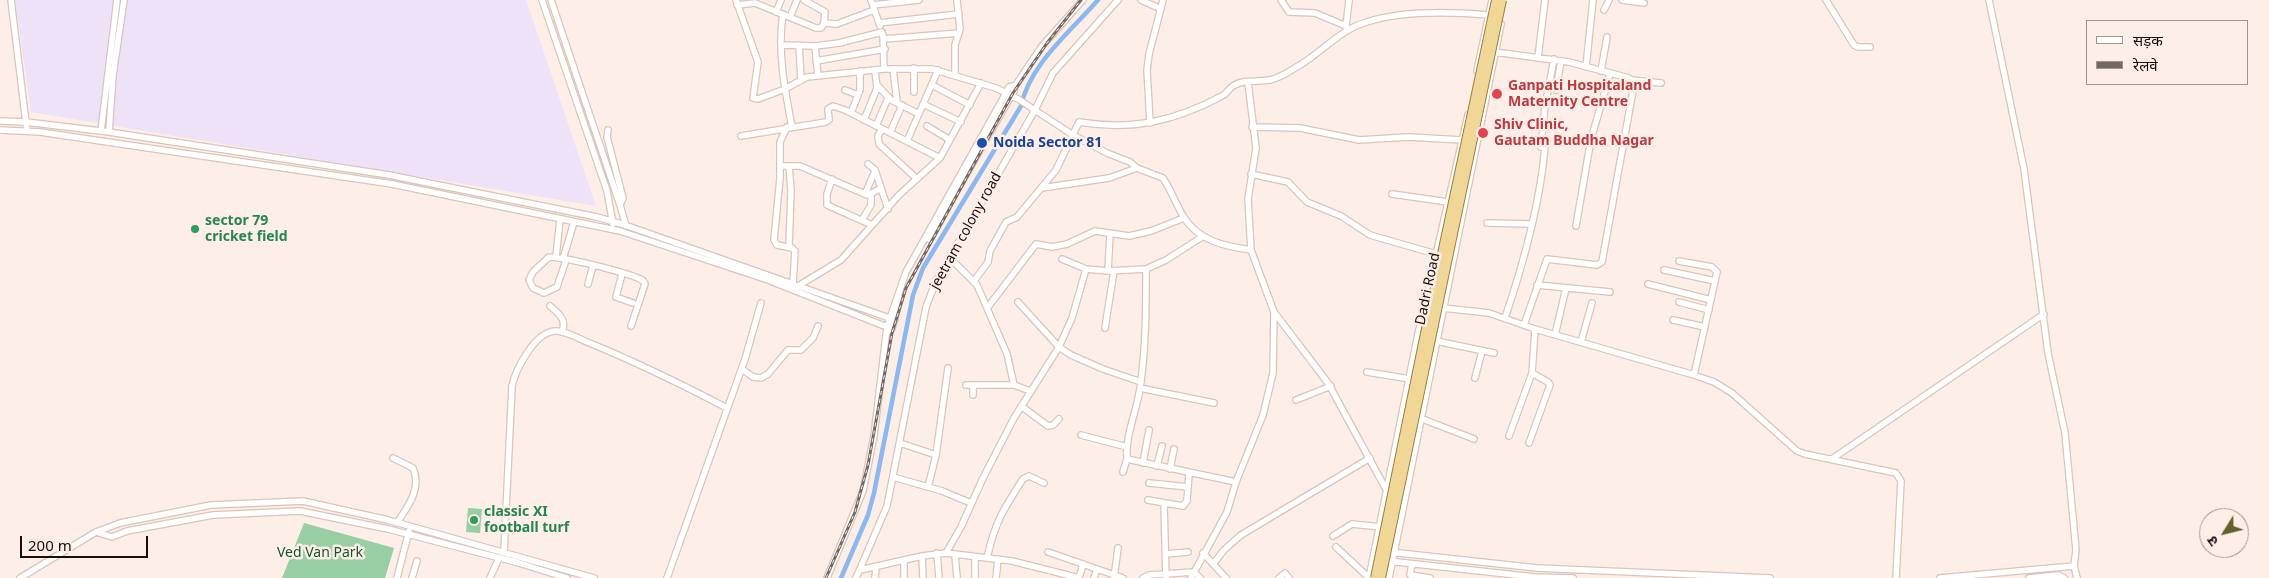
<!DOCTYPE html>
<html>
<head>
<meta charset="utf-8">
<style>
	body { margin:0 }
	#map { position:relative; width:2269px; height:578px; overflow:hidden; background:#fdeee7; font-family:"Noto Sans","Noto Sans Devanagari",sans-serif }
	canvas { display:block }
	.legend { position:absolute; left:2086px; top:20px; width:162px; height:65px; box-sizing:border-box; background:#fdeee7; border:1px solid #a1948f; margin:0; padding:6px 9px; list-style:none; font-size:15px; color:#160e0b }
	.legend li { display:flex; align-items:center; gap:10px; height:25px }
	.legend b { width:25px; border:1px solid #a1948f }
	.north { position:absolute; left:2199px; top:508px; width:50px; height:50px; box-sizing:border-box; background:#fdeee7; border:1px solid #a1948f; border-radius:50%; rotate:234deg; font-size:14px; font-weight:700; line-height:20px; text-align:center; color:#160e0b }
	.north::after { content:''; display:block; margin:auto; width:18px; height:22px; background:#63602c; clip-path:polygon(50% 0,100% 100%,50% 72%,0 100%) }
	.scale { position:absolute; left:20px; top:536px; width:128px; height:22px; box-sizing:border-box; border:2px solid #160e0b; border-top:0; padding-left:6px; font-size:15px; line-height:18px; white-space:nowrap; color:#160e0b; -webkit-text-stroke:4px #fdeee7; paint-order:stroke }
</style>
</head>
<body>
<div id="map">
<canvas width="2269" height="578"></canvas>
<ul class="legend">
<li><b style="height:6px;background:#fff"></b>सड़क</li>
<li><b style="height:6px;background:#736863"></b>रेलवे</li>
</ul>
<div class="north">उ</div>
<div class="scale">200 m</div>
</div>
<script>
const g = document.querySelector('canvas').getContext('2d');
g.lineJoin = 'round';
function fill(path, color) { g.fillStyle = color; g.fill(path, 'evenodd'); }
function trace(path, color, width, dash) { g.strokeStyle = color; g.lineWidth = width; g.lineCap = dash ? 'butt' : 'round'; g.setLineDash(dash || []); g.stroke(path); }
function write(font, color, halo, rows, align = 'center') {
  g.font = font + ' "Noto Sans",sans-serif'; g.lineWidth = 5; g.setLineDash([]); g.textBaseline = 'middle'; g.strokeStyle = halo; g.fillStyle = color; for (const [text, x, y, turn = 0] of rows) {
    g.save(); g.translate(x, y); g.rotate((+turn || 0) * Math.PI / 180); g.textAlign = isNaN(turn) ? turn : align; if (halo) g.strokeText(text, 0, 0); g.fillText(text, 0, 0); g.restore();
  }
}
const industrial = new Path2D(`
	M15,0H526L596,206L31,112Z`);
const green = new Path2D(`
	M468,508L482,509L480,533L466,532Z
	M304,523L394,548L385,578H282Z`);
const canal = new Path2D(`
	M841,578L868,515L874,493L913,295L923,268L1021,106C1030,64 1070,32 1098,0`);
const minor = new Path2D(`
	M11,0L27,131
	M542,0L607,191L613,224
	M551,0L620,205L626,226
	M736,0L758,62L753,98L758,99L785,89L807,77L884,69H932L996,88L1018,99L1073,135L1107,153L1130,162L1137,168L1163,178C1171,190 1176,204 1183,216C1198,241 1224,246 1251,250L1274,312L1328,383L1388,493
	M871,0L880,26
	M1141,0L1161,9
	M1281,0L1289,12L1315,13L1346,26
	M1622,0L1644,3
	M1826,0L1854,45L1858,47H1870
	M1989,0L2024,169L2048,353L2065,433L2076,550L2074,566L2077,578
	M737,5L755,3L816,28H821L824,23L825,12L804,0
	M873,5L919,0
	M1604,10L1609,0
	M776,12L781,0
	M783,14C777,50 785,91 792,127
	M790,17L797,0
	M824,23L837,24L874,10
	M879,23L959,14
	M1346,27L1349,0
	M883,35L884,69
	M884,39L959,33
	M782,45L815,46
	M799,45L801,80
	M1495,52L1569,62L1629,78L1634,85L1602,262L1597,265L1547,259L1524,325
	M1538,58L1545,0
	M816,61L885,49
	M1586,67L1593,0
	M914,68V92
	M893,69L897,102
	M1477,71L1492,0
	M1601,71L1607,37
	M955,74V45L960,29L957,0
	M818,76L815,46L839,43L882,32
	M1632,80L1661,83
	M1248,82L1256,148L1248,199L1251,250
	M877,85L891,100L919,114
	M932,85L970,105
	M845,90L858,95
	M1556,90L1561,61
	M923,104L961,122
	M851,113L860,90V71
	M864,120L877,88L875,70
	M0,121L26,122L109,132L389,175L597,217L625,225L895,320
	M1150,123L1147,70L1149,54L1163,0
	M876,126L888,98
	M927,126L950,140
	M787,127L780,142V178L774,240L777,245L792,248L795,251L793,284
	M1252,127L1300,128L1359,140L1408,137L1462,140
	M882,129L878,136L879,144L917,179
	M0,130L40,132L392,184L620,231L768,280L892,329
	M608,130L607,137L623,198L620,205
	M101,131L117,0
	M109,132L113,75L124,0
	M890,133L902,105
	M741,136L826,122L829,120L828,109L833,106L845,110L940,158
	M907,141L938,70
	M868,164L875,170L888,209
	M780,166H800L867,195L880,189
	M789,166L791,190L789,247
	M1251,174L1288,182L1307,202L1341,216L1370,235L1436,254
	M832,179L827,194V205L872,225
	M1042,188L1109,178L1137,168
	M865,194L875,171
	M1392,194L1448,202
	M862,220L871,205V194
	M1487,223L1531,224
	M1576,226L1591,139L1610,74
	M1110,234L1108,271L1146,269L1166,260L1202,237
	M929,239L1014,91L1015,86L1042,46L1083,0
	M556,257L560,219
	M949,257L977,285L1007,354L1014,385L1030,391
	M563,259L574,222
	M1062,259L1086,269L1108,271
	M566,260L557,287L544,293L533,288L529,280L533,272L549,257C565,257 625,272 640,279C644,280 643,281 645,284L631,326
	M1679,261L1712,267L1717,272L1694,375
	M1146,269C1146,308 1146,348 1140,388C1137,411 1125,435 1127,459L1236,482
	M1664,270L1715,281
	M622,274L616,297L633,303
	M974,281L988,262L990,251L1006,222L1017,217L1056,170L1079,122C1132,131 1175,121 1222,96C1227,94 1228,89 1233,86C1243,79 1258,82 1270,80C1281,78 1291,70 1300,65C1323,51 1341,29 1367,22C1401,11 1452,12 1488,15
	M588,284L593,266
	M1648,284L1711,300
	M1537,285L1610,292
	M798,286L841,260L899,195L940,158L981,83
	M1018,302L1059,347L1071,355L1103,369L1141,382
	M1679,302L1709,310
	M550,306C559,314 567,319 562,332
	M988,307L1036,244L1052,247L1067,244L1095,231L1129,236L1151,231L1184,218
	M1443,308L1489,313L1535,329L1694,375L1714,382L1732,393L1797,451L1805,454L1896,473L1901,481L1896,578
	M1505,318C1524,262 1540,205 1545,147H1541L1545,106L1554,59
	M1673,320L1705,327
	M1105,328L1114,271
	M889,331L892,329L900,298
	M1555,335L1566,288
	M1436,341L1494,353
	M1581,342L1592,303
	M742,369L753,377L761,378L768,374L788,350H801L813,338L818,326
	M1367,372L1410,379
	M1475,378L1482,351
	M966,385H1014
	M1140,388L1214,403
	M973,395V385
	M1296,400L1331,386
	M1021,406L1048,426L1053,425L1059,419
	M1420,418L1474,439
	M1081,435L1127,447
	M1509,436L1532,373
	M900,443L936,455
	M1529,443L1550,385L1548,382L1532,373L1535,329
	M393,458L413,468C422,489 408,506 397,523
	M1832,459L2044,314
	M1143,463L1149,430
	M1157,466L1162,446
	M1170,469L1174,449
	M1123,472L1127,459
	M893,477L942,491L971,503
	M1149,483L1188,487
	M928,487L936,455L948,368
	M1148,500L1183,506L1187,501L1189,474
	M1164,504L1166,578
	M96,532L112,537L127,531L213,515L300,511L388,529L519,563L567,578
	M1333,536L1352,524L1381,527
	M1336,547L1366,575L1371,574
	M504,552L512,386C516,369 535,331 556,331C567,331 581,340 592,344C638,363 683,385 727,408
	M1048,552L1123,578
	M1390,552L1537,568L1770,578
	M937,553L939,578
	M946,553L961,527L983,478L1014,418L1059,347L1072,318L1086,269
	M1203,553L1226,578
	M1166,554L1188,552
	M955,555L957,578
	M922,556L923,578
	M975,557V578
	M987,558C995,522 1003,510 1023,479L1029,476L1044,483
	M1388,561L1535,577L1573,578
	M1214,563L1224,550L1241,535L1370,458
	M1412,564L1410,575L1430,578
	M860,570L922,556L946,553L1012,561L1079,578L1083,564
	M20,578L96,532L120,523L211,505L303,501L388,520L594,578
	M397,578L409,531
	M412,578L417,561
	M490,578L499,558
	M667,578L745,359L761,303
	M827,578L863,491L874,436L887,327L906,272L1006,93L1009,87L1015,86
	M856,578L887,506L926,307L936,281L1035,110L1053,73L1118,0
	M875,578L876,567
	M904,578V561
	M996,578L998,559
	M1094,578L1097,569
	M1114,578L1118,548
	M1143,578L1149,575L1194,572L1200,578
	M1191,578L1227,512L1236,482L1263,415L1273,373L1274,312
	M1279,578L1285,573L1289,578
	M1369,578L1418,334L1468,115
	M1389,578L1501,24
	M1940,578L2074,566
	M2029,578L2058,575L2064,578`);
const rail = new Path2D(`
	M826,578L855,512L868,465L892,333L906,288L1013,93L1047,43L1081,0`);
const majorBridge = new Path2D(`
	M1375,578L1423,343L1496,0
	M1381,578L1502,0`);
const markers = [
	[1497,94,6,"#e0444e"],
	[1483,133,6,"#e0444e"],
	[982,143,6,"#1a4fb4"],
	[195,229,5,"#2e9e5b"],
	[474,520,5,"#2e9e5b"]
];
const healthNames = [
	["Ganpati Hospitaland",1508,86],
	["Maternity Centre",1508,102],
	["Shiv Clinic,",1494,125],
	["Gautam Buddha Nagar",1494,141]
];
const transitNames = [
	["Noida Sector 81",993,143]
];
const leisureNames = [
	["sector 79",205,221],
	["cricket field",205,237],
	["classic XI",484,512],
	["football turf",484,528]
];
const streetNames = [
	["jeetram colony road",966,231,-61],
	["Dadri Road",1428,289,-78]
];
const parkNames = [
	["Ved Van Park",320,553]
];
fill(industrial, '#ede2f7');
fill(green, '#97cea2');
trace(canal, '#8bb8f1', 4.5);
trace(minor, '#dbc4b9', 8);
trace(minor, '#fff', 5.5);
trace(rail, '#736863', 3);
trace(rail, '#fdeee7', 1, [4]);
trace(majorBridge, '#9d7e38', 10, []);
trace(majorBridge, '#f0d697', 8);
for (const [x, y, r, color] of markers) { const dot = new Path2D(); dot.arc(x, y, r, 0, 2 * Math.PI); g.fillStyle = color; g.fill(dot); trace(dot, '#fdeee7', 2); }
write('bold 14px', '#be3a42', '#fdeee7', healthNames, 'left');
write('bold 14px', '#164399', '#fdeee7', transitNames, 'left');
write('bold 14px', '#27864d', '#fdeee7', leisureNames, 'left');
write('14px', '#160e0b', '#fdeee7', streetNames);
write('14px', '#115729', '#fdeee7', parkNames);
</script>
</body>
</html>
